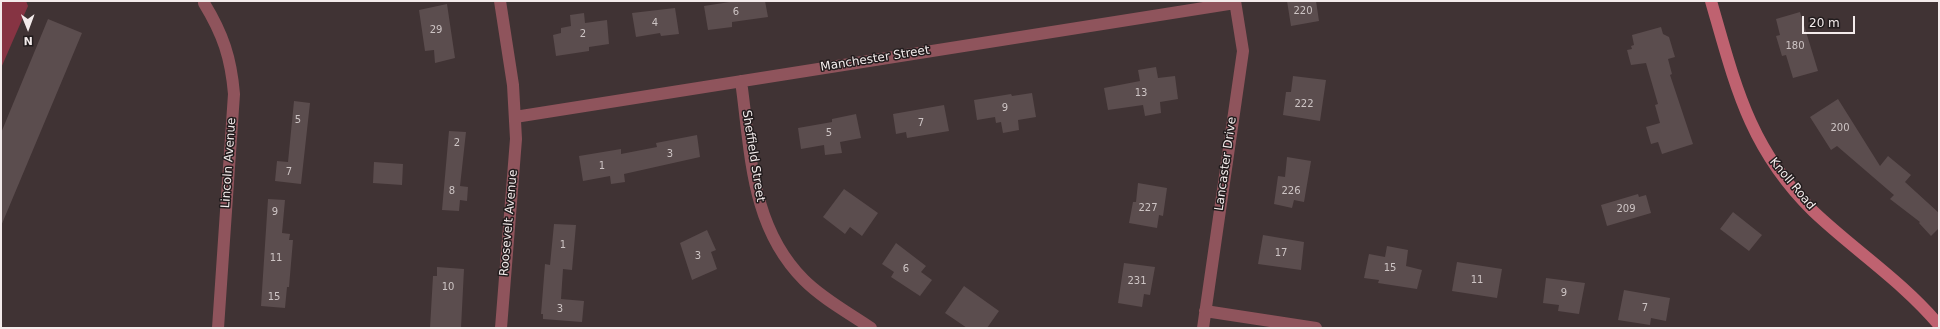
<!DOCTYPE html>
<html>
<head>
<meta charset="utf-8">
<style>
	body { margin:0 }
	#map { position:relative; width:1940px; height:329px; overflow:hidden; background:#403334; font-family:"DejaVu Sans",sans-serif }
	canvas { display:block }
	.frame { position:absolute; inset:0; border:2px solid #f3ebeb; pointer-events:none }
	.north { position:absolute; left:8px; top:8px; width:40px; height:40px; -webkit-text-stroke:3px #221c1d; paint-order:stroke; rotate:179deg; font-size:11px; font-weight:700; line-height:16px; text-align:center; color:#f3ebeb }
	.north::after { content:''; display:block; margin:auto; width:14px; height:18px; background:#f3ebeb; clip-path:polygon(50% 0,100% 100%,50% 72%,0 100%) }
	.scale { position:absolute; left:1802px; top:16px; width:53px; height:18px; box-sizing:border-box; border:2px solid #f3ebeb; border-top:0; padding-left:5px; font-size:12px; line-height:14px; white-space:nowrap; color:#f3ebeb; -webkit-text-stroke:3px #221c1d; paint-order:stroke }
</style>
</head>
<body>
<div id="map">
<canvas width="1940" height="329"></canvas>
<div class="frame"></div>
<div class="north">N</div>
<div class="scale">20 m</div>
</div>
<script>
const g = document.querySelector('canvas').getContext('2d');
g.lineJoin = 'round';
function fill(path, color) { g.fillStyle = color; g.fill(path, 'evenodd'); }
function trace(path, color, width, dash) { g.strokeStyle = color; g.lineWidth = width; g.lineCap = dash ? 'butt' : 'round'; g.setLineDash(dash || []); g.stroke(path); }
function write(font, color, halo, rows, align = 'center') {
  g.font = font + ' "DejaVu Sans",sans-serif'; g.lineWidth = 3; g.setLineDash([]); g.textBaseline = 'middle'; g.strokeStyle = halo; g.fillStyle = color; for (const [text, x, y, turn = 0] of rows) {
    g.save(); g.translate(x, y); g.rotate((+turn || 0) * Math.PI / 180); g.textAlign = isNaN(turn) ? turn : align; if (halo) g.strokeText(text, 0, 0); g.fillText(text, 0, 0); g.restore();
  }
}
const green = new Path2D(`
	M1,1H26L28,6L1,68Z`);
const building = new Path2D(`
	M736,1H765L768,17L732,22V27L708,30L704,6Z
	M1287,1H1316L1319,21L1291,26Z
	M447,4L455,58L435,63L434,50L425,51L419,10Z
	M675,8L679,34L661,36L660,33L636,37L632,13Z
	M1800,12L1818,71L1793,78L1786,55L1782,56L1776,36L1780,35L1776,19Z
	M584,13L585,23L607,20L609,44L589,47V51L556,56L553,35L561,33V28L571,26L570,15Z
	M48,19L82,33L1,226V133Z
	M1661,27L1663,34L1669,37L1675,57L1668,59L1672,74L1670,75L1693,144L1662,154L1658,142L1651,144L1646,127L1660,123L1655,105L1658,104L1646,63L1631,65L1627,50L1632,49L1631,46L1634,45L1632,35Z
	M1156,67L1158,78L1175,76L1178,99L1160,102L1161,113L1145,116L1143,105L1108,110L1104,88L1140,81L1138,70Z
	M1293,76L1326,80L1320,121L1283,115L1286,92H1291Z
	M1032,93L1036,117L1018,120L1019,130L1003,133L1001,122L996,123L995,117L977,120L974,100L1011,94L1012,96Z
	M1838,99L1880,166L1888,156L1911,175L1905,182L1939,213V228L1931,236L1919,223L1920,222L1890,199L1894,195L1837,146L1831,150L1810,117Z
	M294,101L310,103L301,184L275,181L277,161L288,162Z
	M944,105L949,131L907,138L906,132L896,134L893,114Z
	M856,114L861,138L840,142L842,153L825,155L824,145L801,149L798,128L832,122V119Z
	M449,131L466,132L460,186L468,187L467,201L460,200L459,211L442,210Z
	M697,135L700,157L624,174L625,182L611,184L610,176L583,181L579,156L621,149V154L657,147L656,143Z
	M1287,157L1311,161L1304,202L1294,200L1292,208L1274,204L1278,176L1285,177Z
	M374,162L403,164L402,185L373,183Z
	M1138,183L1167,188L1163,216L1159,215L1157,228L1129,223L1133,202H1136Z
	M844,189L878,213L862,236L850,227L845,234L823,217Z
	M1638,194L1639,197L1646,195L1651,213L1607,226L1601,205Z
	M268,199L285,200L282,233L290,234L289,240H293L289,287H287L285,308L261,306Z
	M1733,212L1762,235L1749,251L1720,229Z
	M554,224L576,225L572,270L563,269L561,299L584,301L582,322L543,319V314H541L545,264L550,265Z
	M707,230L716,250L711,252L717,269L692,280L680,243Z
	M1263,235L1304,242L1301,270L1258,264Z
	M896,243L926,266L921,272L932,280L920,296L891,277L894,272L882,264Z
	M1387,246L1408,250L1406,266L1422,270L1417,289L1378,283L1379,280L1364,278L1369,254L1385,257Z
	M1457,262L1502,269L1497,298L1452,291Z
	M1124,263L1155,267L1150,295L1144,294L1142,307L1118,303Z
	M437,267L464,269L461,328H430L433,276H437Z
	M1546,278L1585,283L1579,314L1558,311L1559,305L1543,303Z
	M964,286L999,311L987,328H967L945,313Z
	M1624,290L1670,298L1666,321L1651,318L1650,325L1618,320Z`);
const street = new Path2D(`
	M500,1L513,85L516,139L501,328
	M204,3C223,34 231,58 234,94L218,328
	M741,81C751,152 750,226 804,280C823,299 849,313 871,328
	M515,117L1235,3
	M1205,311L1316,328
	M1203,328L1243,51L1235,1`);
const secondary = new Path2D(`
	M1711,1C1735,84 1749,148 1813,211C1854,250 1902,281 1939,325`);
const numberNames = [
	["220",1303,11],
	["6",736,12],
	["4",655,23],
	["29",436,30],
	["2",583,34],
	["180",1795,46],
	["13",1141,93],
	["222",1304,104],
	["9",1005,108],
	["5",298,120],
	["7",921,123],
	["200",1840,128],
	["5",829,133],
	["2",457,143],
	["3",670,154],
	["1",602,166],
	["7",289,172],
	["8",452,191],
	["226",1291,191],
	["227",1148,208],
	["209",1626,209],
	["9",275,212],
	["1",563,245],
	["17",1281,253],
	["3",698,256],
	["11",276,258],
	["15",1390,268],
	["6",906,269],
	["11",1477,280],
	["231",1137,281],
	["10",448,287],
	["9",1564,293],
	["15",274,297],
	["7",1645,308],
	["3",560,309]
];
const streetNames = [
	["Manchester Street",875,59,-9],
	["Sheffield Street",753,156,81],
	["Lincoln Avenue",229,163,-86],
	["Lancaster Drive",1226,164,-82],
	["Knoll Road",1792,184,50],
	["Roosevelt Avenue",509,223,-85]
];
fill(green, '#863443');
fill(building, '#5b4d4e');
trace(street, '#8f545c', 12);
trace(secondary, '#bf6270', 12);
write('10px', '#cdc4c4', null, numberNames);
write('12px', '#f3ebeb', '#221c1d', streetNames);
</script>
</body>
</html>
